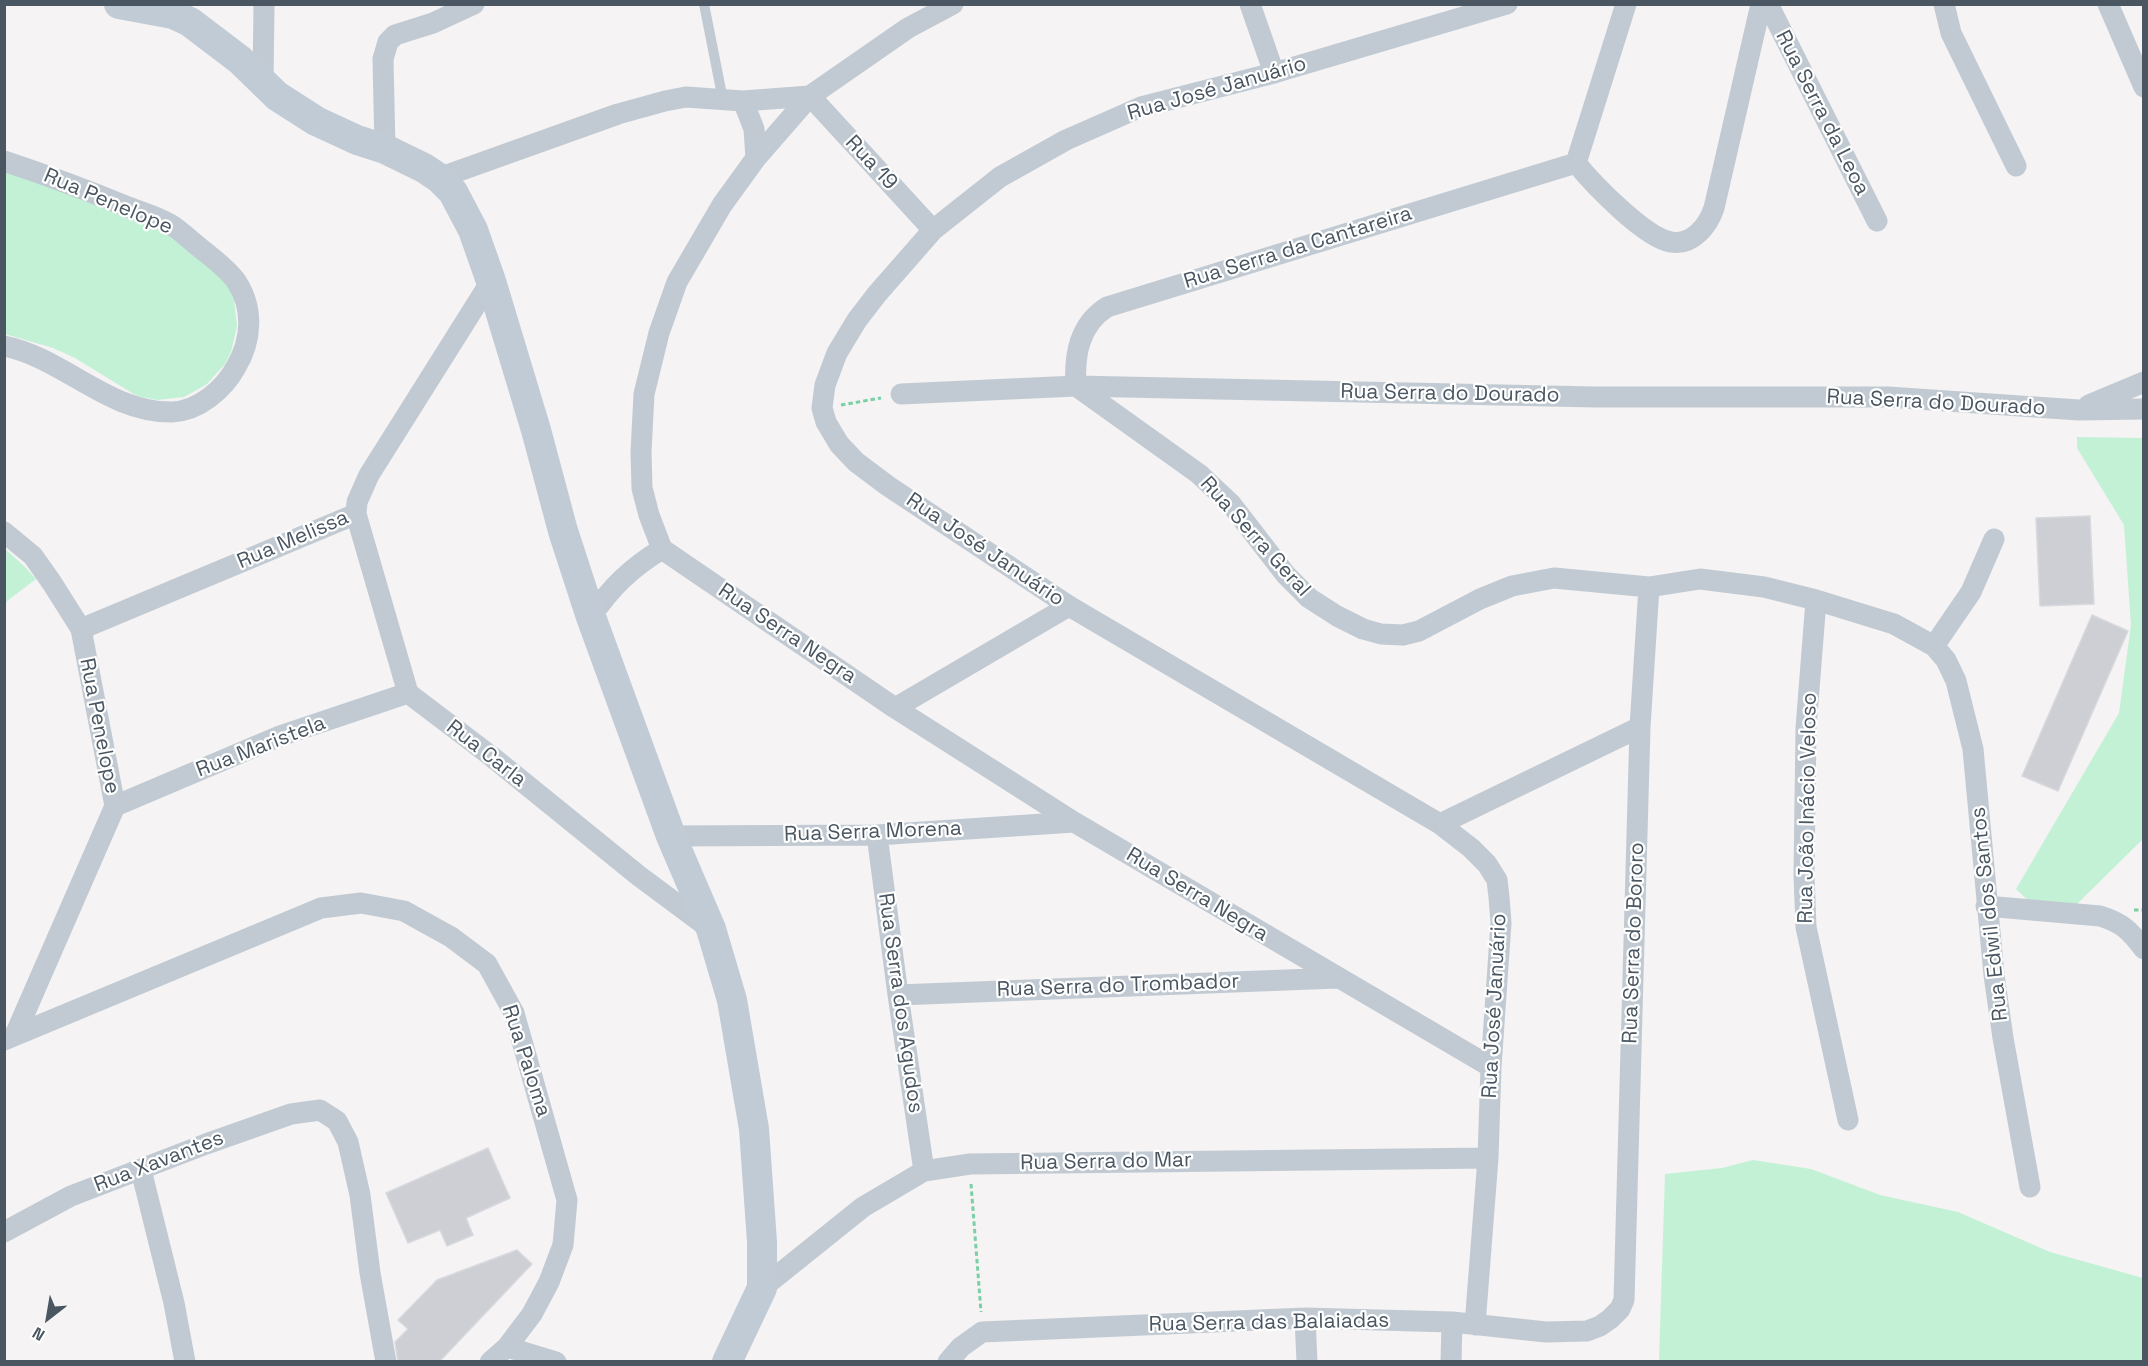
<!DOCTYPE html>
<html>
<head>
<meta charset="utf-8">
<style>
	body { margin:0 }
	#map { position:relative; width:2148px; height:1366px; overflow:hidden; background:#f5f3f3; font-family:"Space Grotesk",sans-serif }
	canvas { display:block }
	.frame { position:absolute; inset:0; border:6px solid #4a5661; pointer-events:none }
	.north { position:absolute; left:18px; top:1288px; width:60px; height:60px; -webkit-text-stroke:4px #fff; paint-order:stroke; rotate:211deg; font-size:16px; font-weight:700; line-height:24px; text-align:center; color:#4a5661 }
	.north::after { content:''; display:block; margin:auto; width:21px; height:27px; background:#4a5661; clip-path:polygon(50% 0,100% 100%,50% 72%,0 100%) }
</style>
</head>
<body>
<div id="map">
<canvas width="2148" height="1366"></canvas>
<div class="frame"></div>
<div class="north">N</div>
</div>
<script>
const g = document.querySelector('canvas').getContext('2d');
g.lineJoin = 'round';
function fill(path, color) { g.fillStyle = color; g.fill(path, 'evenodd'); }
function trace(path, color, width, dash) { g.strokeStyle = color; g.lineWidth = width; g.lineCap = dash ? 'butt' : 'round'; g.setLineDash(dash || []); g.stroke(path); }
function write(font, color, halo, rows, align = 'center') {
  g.font = font + ' "Space Grotesk",sans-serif'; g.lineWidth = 4.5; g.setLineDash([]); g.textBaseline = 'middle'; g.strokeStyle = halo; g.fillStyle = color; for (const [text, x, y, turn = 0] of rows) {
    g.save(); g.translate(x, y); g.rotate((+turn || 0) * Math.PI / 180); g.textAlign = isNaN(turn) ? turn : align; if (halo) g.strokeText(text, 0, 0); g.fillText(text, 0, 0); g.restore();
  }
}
const green = new Path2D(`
	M4,171L169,229L214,267L229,288L234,300L237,326L231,352L225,364L207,384L184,397L157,400L137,396L75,358L53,348L5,334Z
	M2077,437L2143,438V839L2076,905L2034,906L2016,889L2119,713L2131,625L2124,525L2077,448Z
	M5,549L25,567L36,579L7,601L5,606Z
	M1753,1160L1811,1169L1880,1195L1958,1212L2050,1252L2143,1278V1361H1659L1665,1174L1722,1168Z`);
const building = new Path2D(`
	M2090,516L2094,604L2040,606L2036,518Z
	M2092,615L2128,631L2058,791L2022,776Z
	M488,1148L510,1198L466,1218L473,1235L447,1246L440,1230L408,1243L386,1193Z
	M517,1250L532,1264L439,1362H398L395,1342L408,1329L398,1320L437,1280Z`);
const path = new Path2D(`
	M841,405L881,398
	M2134,910H2144
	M971,1184L981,1312`);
const lane = new Path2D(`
	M704,4L723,100`);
const street = new Path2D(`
	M953,4L908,28L810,96L756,158L722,205L677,282L659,333L644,394L641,452L642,488L649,515L662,549L895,708L1074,822L1491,1067
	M1250,4L1274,73
	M1768,4L1877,221
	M1944,4L1951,33L2016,166
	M2108,4L2144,87
	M263,83L264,4
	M810,96L933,230
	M743,101L754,129L756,158
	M385,149L383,59L388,42L395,35L433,23L474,4
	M4,161C46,175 87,190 128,207C142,212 158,217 170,224C180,230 190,240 199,247C211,257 227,268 236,281C254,308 252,340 236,367C224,389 199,411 172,412C108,413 64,358 4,346
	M1576,163C1593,184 1645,238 1671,242C1692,246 1708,226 1714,208L1761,4
	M1576,163L1626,4
	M439,178L618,114L665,101L686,97L743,101L810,96
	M491,281L369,475L357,502L356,514L408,693L491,756L639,876L709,928
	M1076,386L1199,474L1231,504L1286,575L1309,598L1337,616L1363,629L1381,634L1403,635L1419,631L1480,599L1512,586L1554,578L1649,587L1700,579L1764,587L1816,600L1894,624L1934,646L1946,660L1956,681L1973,749L1994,975L2003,1038L2030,1187
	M1076,386C1074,355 1079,325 1107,307L1576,163
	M901,394L1076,386L1596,397H1888L2079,410L2144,409
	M2089,405L2144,382
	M4,532L33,556L52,583L81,629L115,806L15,1035
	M1816,600L1806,728L1804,875L1806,927L1848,1120
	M591,617C611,587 631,568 662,549
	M81,629L356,514
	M1934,646L1971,592L1994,539
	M895,708L1069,606
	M115,806L280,736L408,693
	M1440,824L1640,727
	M877,835L898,995L924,1171
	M671,836L877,835L1074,822
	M1986,906L2100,916C2123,923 2130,931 2144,949
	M898,995L1338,978
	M4,1040L321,908L361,903L404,911L451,937L487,964L514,1013L567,1200L563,1245L549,1282L532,1314L507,1347
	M141,1170L174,1303L185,1362
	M4,1232L71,1196L206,1144L291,1114L320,1110L337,1121L348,1142L360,1195L370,1273L386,1362
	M762,1288L863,1207L924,1171L970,1164L1488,1158
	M1305,1318L1307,1362
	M1475,1325L1488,1158L1491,1067L1501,923L1499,897L1497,880L1487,864L1471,848L1440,824L1069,606L888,486L856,462L839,444L826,422L822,408L825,385L837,353L857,320L877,294L933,230L1000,177L1066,140L1141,107L1274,73L1507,4
	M490,1362L507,1347L556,1362
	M948,1362L961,1347L982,1332L1305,1318L1452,1322L1546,1332L1587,1331L1600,1326L1610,1319L1620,1309L1624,1300L1640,727L1649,587
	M1451,1362L1452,1322`);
const secondary = new Path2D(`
	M119,4L173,14L190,22L240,60L277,96L316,121L357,140L385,149L424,168L439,178L453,192L473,230L491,281L536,430L563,531L591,617L671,836L711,929L732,1000L754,1129L762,1242V1288L727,1362`);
const streetNames = [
	["Rua José Januário",1217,89,-16],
	["Rua Serra da Leoa",1822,113,63],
	["Rua 19",871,163,47],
	["Rua Penelope",108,202,23],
	["Rua Serra da Cantareira",1298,248,-17],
	["Rua Serra do Dourado",1450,394,1],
	["Rua Serra do Dourado",1936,403,3],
	["Rua Serra Geral",1255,537,48],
	["Rua Melissa",293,540,-23],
	["Rua José Januário",985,550,34],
	["Rua Serra Negra",787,634,34],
	["Rua Penelope",99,726,79],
	["Rua Maristela",261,747,-21],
	["Rua Carla",486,754,38],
	["Rua João Inácio Veloso",1808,808,-89],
	["Rua Serra Morena",873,832,-2],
	["Rua Serra Negra",1197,895,31],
	["Rua Edwil dos Santos",1990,914,-96],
	["Rua Serra do Bororo",1634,943,-88],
	["Rua Serra do Trombador",1118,986,-2],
	["Rua Serra dos Agudos",900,1003,82],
	["Rua José Januário",1495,1006,-87],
	["Rua Paloma",526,1061,72],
	["Rua Xavantes",159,1162,-21],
	["Rua Serra do Mar",1106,1162,-1],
	["Rua Serra das Balaiadas",1269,1323,-1]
];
fill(green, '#c3f1d5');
fill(building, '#cdcfd5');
trace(building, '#d7d9de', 1.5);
trace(path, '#7ad0a6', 3, [4.5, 3]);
trace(lane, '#c1cad2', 10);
trace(street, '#c1cad2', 21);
trace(secondary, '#c1cbd6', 30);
write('21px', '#4a5661', '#fff', streetNames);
</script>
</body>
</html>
